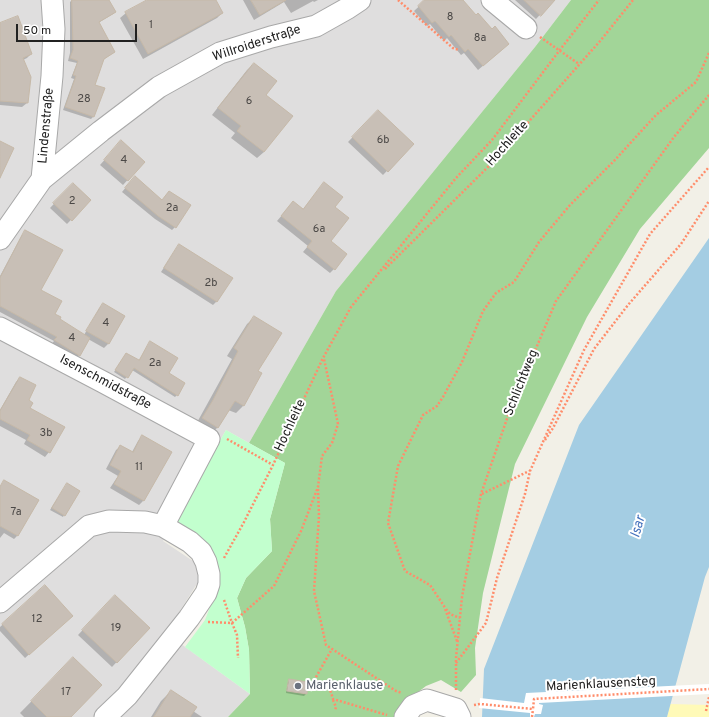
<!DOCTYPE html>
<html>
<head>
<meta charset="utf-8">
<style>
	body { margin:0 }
	#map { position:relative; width:709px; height:717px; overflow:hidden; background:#f2f0e7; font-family:Overpass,sans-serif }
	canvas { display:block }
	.scale { position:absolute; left:16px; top:24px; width:121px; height:18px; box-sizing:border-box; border:2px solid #212121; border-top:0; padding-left:5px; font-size:12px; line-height:14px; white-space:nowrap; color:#212121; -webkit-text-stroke:3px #fff; paint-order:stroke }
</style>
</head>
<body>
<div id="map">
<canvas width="709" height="717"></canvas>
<div class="scale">50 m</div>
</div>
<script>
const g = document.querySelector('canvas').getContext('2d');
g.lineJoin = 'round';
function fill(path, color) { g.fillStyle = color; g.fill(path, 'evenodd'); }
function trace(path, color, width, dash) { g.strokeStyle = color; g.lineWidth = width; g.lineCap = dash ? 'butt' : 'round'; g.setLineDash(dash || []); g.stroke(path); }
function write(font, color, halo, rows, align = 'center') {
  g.font = font + ' Overpass,sans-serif'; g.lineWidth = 4; g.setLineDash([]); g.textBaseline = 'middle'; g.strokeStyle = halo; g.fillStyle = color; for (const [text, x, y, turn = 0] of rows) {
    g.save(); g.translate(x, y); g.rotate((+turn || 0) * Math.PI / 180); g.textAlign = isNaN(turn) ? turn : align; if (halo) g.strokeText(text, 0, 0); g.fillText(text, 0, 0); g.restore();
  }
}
const residential = new Path2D(`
	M0,0H571L535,47L336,291L249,443L226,430L163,541L196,563L200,579L166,633L250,694L228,717H0Z`);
const forest = new Path2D(`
	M571,0H709V148L640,229L587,317L515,464L483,593L475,648L476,675L461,692L441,680L426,686L404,703L394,717H228L250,694L249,650L245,627L237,598L246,578L272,551L270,519L285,463L249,443L336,291L535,47Z`);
const sand = new Path2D(`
	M670,704L709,705V717H667Z`);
const park = new Path2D(`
	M226,430L249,443L285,463L270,519L272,551L246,578L237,598L245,627L249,650L250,694L185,647L205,620L217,589L172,526Z`);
const water = new Path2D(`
	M709,238V567L705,577L667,717H482L484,669L579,425Z`);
const pier = new Path2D(`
	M709,684V694L539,703V704L543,705L541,714H535L534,717H530V713L479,708L480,698L524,703L526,693Z`);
const shadow = new Path2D(`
	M72,0H108L115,12L113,14L98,23L114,52L103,60L94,85L103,89L93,117L91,119L63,110L74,79L71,78L77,63L68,61L70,53V2Z
	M149,0H215L222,13L217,18L143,59L120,18L126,13Z
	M243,0H318L314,2L313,1L291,13L284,2L254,20Z
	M426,0H462L504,48L478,70L464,53L461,55L447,38L444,41L430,24L427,26L414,11Z
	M515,0H554L536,19Z
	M0,24L31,54L27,58L23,60L27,103L22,107L0,105Z
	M254,64L265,95L264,152L257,158L231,138L235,133L212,115L247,70Z
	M378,111L413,144L383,175L348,142Z
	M117,146L144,162L123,185L100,165Z
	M131,181L162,201L169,192L175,227L172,230L155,219L122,192Z
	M73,184L90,200L67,224L50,208Z
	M289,207L302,210L334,207L330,241L334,269L330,273L303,252L308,246L277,221Z
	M26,232L40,290L54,315L58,319L84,335L99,309L103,304L124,317L108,344L104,348L88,339L79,355L75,359L51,345L54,341L0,312V276L22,235Z
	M179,245L217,301L213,305L161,272L176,249Z
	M255,317L257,371L260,373L243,406L236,413L228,410L218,427L210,435L195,426L205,408L232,359L227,356L247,324Z
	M125,356L167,373L177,395L175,397L132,370L125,379L114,372Z
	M20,378L29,408L49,452L45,457L24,444L26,440L0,426V410L16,382Z
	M142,437L144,500L139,505L110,488L118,476L106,469L116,450L121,446L132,452L138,441Z
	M4,481L38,500L17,536L14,539L4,533L0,538V487Z
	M67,484L64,515L63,517L50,510Z
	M45,586L67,620L25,658L0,631V627Z
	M115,596L148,628L112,667L78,635Z
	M73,659L69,717H24L20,713Z
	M290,680L306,694L304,696L286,693L288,682Z
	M171,691L193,711L202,717H151L161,701Z`);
const building = new Path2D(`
	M72,0H109L116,12L99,22L115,52L104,59L95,85L105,88L94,117L65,107L76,76L73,75L78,61L70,58L73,50Z
	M147,0H216L223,13L148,54L125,12Z
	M251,0H286L260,15Z
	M424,0H463L476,15L478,13L492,29L495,26L509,44L483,66L468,49L465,52L451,35L449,37L435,21L432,23L418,6Z
	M524,0H555L541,16Z
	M18,16L32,54L23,58L31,77L28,103L0,101V23Z
	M254,63L277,81L266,95L293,116L264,152L237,131L241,126L218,108Z
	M378,110L414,144L388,172L352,137Z
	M121,140L145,162L128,181L104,160Z
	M0,141L14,148L0,178Z
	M135,176L162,200L169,191L191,205L176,228L158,216L125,188Z
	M324,182L343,197L335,207L349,218L331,241L347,254L335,270L307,247L312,241L281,216L293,201L303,209Z
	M73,183L91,200L72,221L53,203Z
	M25,230L63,250L41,290L62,301L55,314L61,317L60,319L90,338L80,356L54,340L57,337L0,306V278Z
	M179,244L233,278L217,302L164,268Z
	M103,303L125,316L109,344L86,331Z
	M254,316L282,333L258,371L262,373L244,406L235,401L218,428L202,418L213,400L238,351L234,348Z
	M150,341L178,358L169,373L185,383L178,396L134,368L128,378L115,370L126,353L139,360Z
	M20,377L36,385L29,400L33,403L30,408L65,427L50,453L27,440L30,435L0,419V411Z
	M142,435L172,452L144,501L114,484L121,471L110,465L120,445L133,452Z
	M4,480L39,500L18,536L0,526V487Z
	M67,483L80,491L65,516L52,508Z
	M45,585L73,616L29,655L2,624Z
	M115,595L150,628L117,663L82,630Z
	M73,657L102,685L71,717H47L31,701Z
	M289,679L308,682L307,694L287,691Z
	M171,690L197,707L190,717H154Z`);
const path = new Path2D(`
	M398,0L453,48L459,50
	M540,37L579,64
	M385,269L492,163L601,40L633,0
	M227,439L273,465
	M545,440L553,428L594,349L628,305L681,244L709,201
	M318,489L319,516L314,591L326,645L396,691L402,693
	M482,494L529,471
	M224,558L244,522L273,465L323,358L351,307L456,178L492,140L559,51L599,0
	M224,600L232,623L237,635L238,658
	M446,609L450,614L460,618
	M208,622L232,623L274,586L301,531L318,487L322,456L332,443L338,424L324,359
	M457,641L444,606L430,585L405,571L388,523L398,466L423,415L437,406L443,397L462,362L483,311L496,293L514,282L539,242L570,205L614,161L656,115L696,82L709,53
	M456,663L486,623L497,578L525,494L530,471L584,350L650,234L709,167
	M312,684L328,683L333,699L387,715
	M312,684L332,649
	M456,690V658L462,597L481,494L510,410L556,301L674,137L709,95
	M333,700L336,707L335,711
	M474,705L480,704L533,709L534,699L709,689
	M706,711L709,697
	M532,717L533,709`);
const minor = new Path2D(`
	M492,0L526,28
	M42,179L101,131L159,87L220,53L271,37L316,26L348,8L360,0
	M0,239L42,179L52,76L54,29L52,0
	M0,328L103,382L209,439L163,526
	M0,602L89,526L109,521L145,522L163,526L190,542L201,552L206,562L209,574V584L206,593L189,618L127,696L105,717
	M405,717L413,706L427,700L456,709L460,717`);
const markers = [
	[298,686,4,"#6b7280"]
];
const numberNames = [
	["8",450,18],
	["1",151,26],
	["8a",480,39],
	["28",84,100],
	["6",249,102],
	["6b",383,141],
	["4",124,161],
	["2",72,202],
	["2a",172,209],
	["6a",319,230],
	["2b",211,284],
	["4",106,324],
	["4",72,339],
	["2a",155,364],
	["3b",46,434],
	["11",139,468],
	["7a",16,513],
	["12",37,620],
	["19",116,629],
	["17",66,693]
];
const streetNames = [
	["Willroiderstraße",257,44,-18],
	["Lindenstraße",47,126,-85],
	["Hochleite",508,144,-48],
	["Isenschmidstraße",105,383,28],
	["Schlichtweg",522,383,-68],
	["Hochleite",291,426,-65],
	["Marienklausensteg",601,685,-3]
];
const worshipNames = [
	["Marienklause",306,686]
];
const waterNames = [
	["Isar",639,527,-75]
];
fill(residential, '#dfdede');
fill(forest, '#a2d598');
fill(sand, '#fffab8');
fill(park, '#c2ffce');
fill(water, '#a4cde3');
fill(pier, '#fff');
fill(shadow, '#0003');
fill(building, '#c8bfb6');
trace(building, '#c6b9a8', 1);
trace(minor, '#a8a8a8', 23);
trace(path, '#ff8d6b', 2.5, [2, 2]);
trace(minor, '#fff', 21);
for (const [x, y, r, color] of markers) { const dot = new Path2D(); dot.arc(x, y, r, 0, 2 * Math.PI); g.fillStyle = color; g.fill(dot); trace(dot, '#fff', 1.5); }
write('11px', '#4b4846', null, numberNames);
write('13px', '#212121', '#fff', streetNames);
write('13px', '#5b616d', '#fff', worshipNames, 'left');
write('italic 14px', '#4370bc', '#fff', waterNames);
</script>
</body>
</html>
